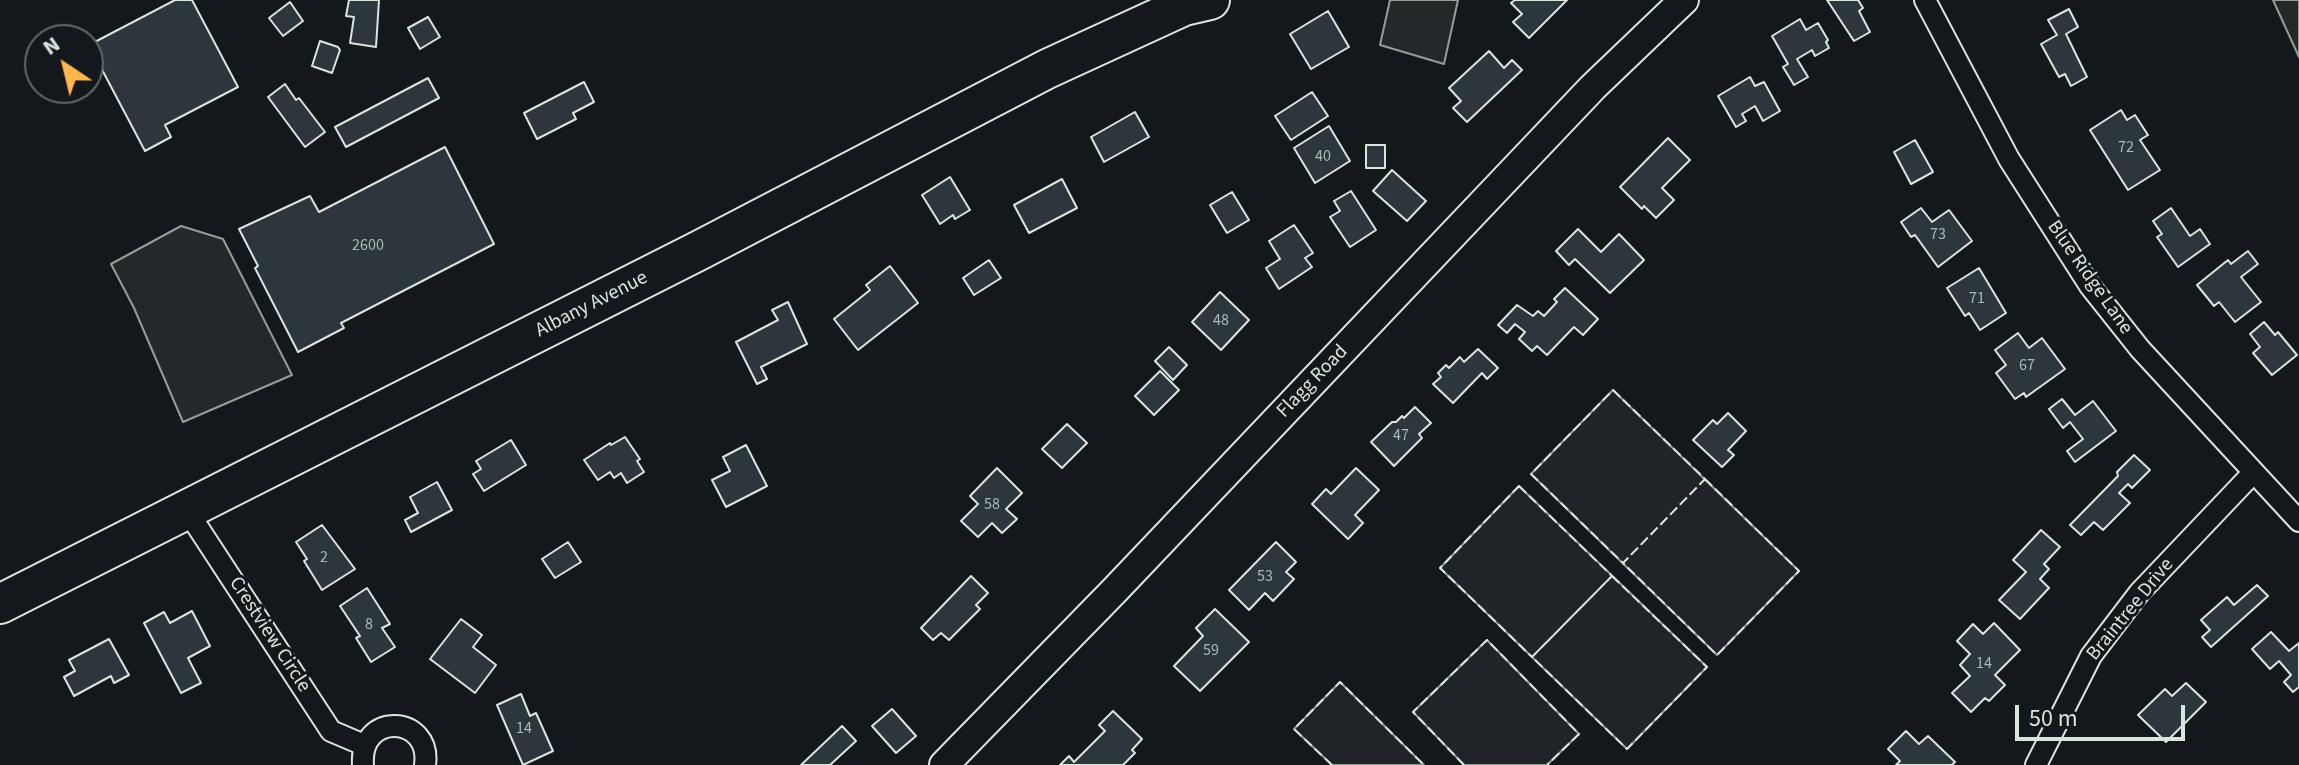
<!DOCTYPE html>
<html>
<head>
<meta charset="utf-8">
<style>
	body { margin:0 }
	#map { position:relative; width:2299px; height:765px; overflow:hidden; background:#14181c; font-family:"Source Sans 3",sans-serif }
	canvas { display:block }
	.north { position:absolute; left:24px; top:24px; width:80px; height:80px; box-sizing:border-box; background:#14181c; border:2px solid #626a69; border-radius:50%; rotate:325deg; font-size:22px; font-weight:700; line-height:32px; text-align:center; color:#d8e6dc }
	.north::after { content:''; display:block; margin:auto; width:28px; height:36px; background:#ffb74d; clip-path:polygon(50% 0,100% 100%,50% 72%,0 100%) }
	.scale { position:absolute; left:2015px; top:705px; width:170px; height:36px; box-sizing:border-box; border:4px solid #d8e6dc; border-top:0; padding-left:10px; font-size:24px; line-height:28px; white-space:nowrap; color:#d8e6dc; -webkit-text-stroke:6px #14181c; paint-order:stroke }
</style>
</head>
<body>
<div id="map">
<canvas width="2299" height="765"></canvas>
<div class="north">N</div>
<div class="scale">50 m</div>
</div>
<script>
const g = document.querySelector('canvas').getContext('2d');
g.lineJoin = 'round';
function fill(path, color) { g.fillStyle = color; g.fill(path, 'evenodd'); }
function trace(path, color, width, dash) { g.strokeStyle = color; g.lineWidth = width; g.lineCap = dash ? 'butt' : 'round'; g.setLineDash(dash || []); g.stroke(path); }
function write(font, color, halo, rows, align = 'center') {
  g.font = font + ' "Source Sans 3",sans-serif'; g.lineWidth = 6; g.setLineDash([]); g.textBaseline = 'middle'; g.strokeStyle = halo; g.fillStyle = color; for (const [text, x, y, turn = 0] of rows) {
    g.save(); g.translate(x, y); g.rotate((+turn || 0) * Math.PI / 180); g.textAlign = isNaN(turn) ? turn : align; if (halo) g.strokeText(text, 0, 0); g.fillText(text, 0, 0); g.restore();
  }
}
const green = new Path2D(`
	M1613,390L1799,571L1717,655L1531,474Z
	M1519,486L1707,667L1627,749L1440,568Z
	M1487,640L1579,734L1547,765H1464L1413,712Z
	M1340,682L1424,765H1332L1294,729Z`);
const parking = new Path2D(`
	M1390,0H1458L1444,64L1380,45Z
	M2273,0H2299V57Z
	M181,226L223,239L292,375L183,422L134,308L111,264Z`);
const building = new Path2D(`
	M175,0H192L238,87L165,125L171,137L145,151L89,45Z
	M349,0H379L376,47L350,43L354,17L346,16Z
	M1515,0H1567L1529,38L1513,22L1522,14L1511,3Z
	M1827,0H1858L1863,8L1859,11L1870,32L1854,41Z
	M290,2L303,21L283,36L269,18Z
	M2069,9L2078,27L2066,34L2087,77L2071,86L2065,74L2059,77L2041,44L2057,35L2048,20Z
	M1328,11L1349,47L1311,69L1290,34Z
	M428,17L440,37L420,49L408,28Z
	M1800,19L1806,30L1818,23L1828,40L1826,42L1829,48L1815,56L1812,50L1797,59L1808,77L1794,85L1783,67L1788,64L1772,36Z
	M320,41L338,47L340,50L332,73L312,66Z
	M1489,51L1504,68L1512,60L1522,70L1467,122L1453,108L1461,101L1449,88Z
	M1750,77L1755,86L1764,82L1780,111L1763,121L1755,106L1742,114L1746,121L1736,127L1718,96Z
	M428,78L439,98L346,147L335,127Z
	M584,82L594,102L573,113L576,119L537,139L524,113Z
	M285,84L296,100L299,98L325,132L305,147L268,97Z
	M1312,92L1328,116L1291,140L1275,116Z
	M2121,110L2127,120L2135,115L2148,135L2140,140L2160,170L2128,190L2090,130Z
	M1135,112L1149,137L1104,162L1091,137Z
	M1329,126L1350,161L1315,183L1294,148Z
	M1668,138L1690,160L1662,188L1674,200L1656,218L1644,206L1642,209L1620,187Z
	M1915,140L1933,172L1911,184L1894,152Z
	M1366,145H1385V168H1366Z
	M445,147L494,244L341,323L344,328L298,352L255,268L258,266L239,229L310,196L319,212Z
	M1392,170L1426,201L1407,221L1373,191Z
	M950,177L970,210L955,219L953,215L940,224L922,195Z
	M1062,179L1077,208L1029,233L1014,205Z
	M1351,191L1376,230L1350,247L1330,217L1340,211L1334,201Z
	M1232,192L1249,220L1227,233L1210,205Z
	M1921,208L1932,222L1949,210L1972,241L1938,267L1915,235L1911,237L1901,222Z
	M2171,208L2190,236L2200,229L2210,244L2178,267L2157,237L2162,234L2153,221Z
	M1294,225L1313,253L1305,258L1312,267L1279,289L1266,268L1280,259L1269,241Z
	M1578,229L1601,252L1619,234L1644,260L1610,293L1575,259L1569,265L1556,251Z
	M2248,251L2258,264L2241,277L2261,302L2235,322L2219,302L2214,306L2197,285L2228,260L2231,264Z
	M989,260L1001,278L974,295L963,278Z
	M890,266L918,303L858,350L834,319L870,290L866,285Z
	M1979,268L2006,313L1980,330L1969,313L1965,316L1947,288Z
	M1565,288L1598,319L1583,335L1574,327L1547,355L1537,346L1532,351L1519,339L1525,332L1515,324L1507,333L1498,325L1517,305L1533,316L1538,311L1544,316L1557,302L1554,299Z
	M1220,292L1249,320L1221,350L1192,322Z
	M788,302L807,344L761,367L767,379L757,384L736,342L778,320L772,310Z
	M2264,322L2275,335L2278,332L2297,355L2272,375L2253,353L2260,347L2250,334Z
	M2018,333L2029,348L2042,338L2065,369L2026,397L2024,393L2015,399L1996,373L2006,365L1995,350Z
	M1169,347L1187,365L1173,380L1155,361Z
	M1478,349L1498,368L1487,379L1482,373L1453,403L1433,384L1441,377L1438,373L1446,365L1449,368L1460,357L1464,362Z
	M1160,371L1179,390L1154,415L1135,396Z
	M2062,399L2075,415L2093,401L2116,431L2075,462L2067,451L2083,439L2070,422L2063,428L2049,409Z
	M1415,407L1431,423L1419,434L1422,438L1394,466L1371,442L1392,422H1396L1402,416L1404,418Z
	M1728,413L1746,431L1728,450L1734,455L1722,467L1693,440L1713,420L1717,424Z
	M1067,424L1087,443L1062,468L1042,449Z
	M625,437L640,459L637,461L644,472L627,483L621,473L614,478L610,472L598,480L584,460L610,443L611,445Z
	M511,440L526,465L484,491L473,474L481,469L476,461Z
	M746,445L767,486L726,507L712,480L730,471L723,457Z
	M2134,455L2150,470L2132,488L2128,484L2119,493L2130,503L2103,530L2094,522L2081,535L2070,525L2118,476L2117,472Z
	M997,468L1022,493L1006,509L1017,519L1002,533L992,523L978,537L961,521L978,504L970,496Z
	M1356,468L1379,490L1355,515L1363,523L1348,539L1312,504L1326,489L1331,494Z
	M437,482L452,510L411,532L405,520L418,513L410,497Z
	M322,525L355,569L322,590L304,561L307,559L296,542Z
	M2041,530L2060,547L2044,564L2049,569L2040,579L2049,588L2020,619L1999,600L2026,572L2013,560Z
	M568,542L581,562L555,578L542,559Z
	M1276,542L1296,562L1286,572L1294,579L1273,601L1265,593L1249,610L1229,590Z
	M971,576L988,593L976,605L980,609L949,640L941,633L933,640L921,628Z
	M2257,585L2268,596L2211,647L2202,637L2210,630L2201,620L2227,597L2234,605Z
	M367,588L390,624L382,628L395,647L371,662L356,638L360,636L340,606Z
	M1215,609L1249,642L1200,691L1174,666L1203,636L1196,628Z
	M192,611L210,646L188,658L201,683L181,693L144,623L164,612L170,623Z
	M461,619L482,635L473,647L496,665L475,693L430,659Z
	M1994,623L2020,650L1995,675L2005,685L1989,701L1985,698L1971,712L1952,693L1970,676L1960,665L1970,654L1957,641L1973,624L1983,634Z
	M2271,632L2289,651L2299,643V687L2293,692L2284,682L2291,675L2279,661L2270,669L2252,649Z
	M109,639L129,675L114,683L111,676L74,696L64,677L75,671L69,660Z
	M2186,683L2206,702L2166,742L2138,715L2165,689L2172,696Z
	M521,694L530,716L536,713L553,751L523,765L497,705Z
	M892,709L916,736L896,753L872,726Z
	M1113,711L1142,739L1132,750L1135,753L1123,765H1060L1069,756L1074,762L1105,731L1099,725Z
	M842,726L856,741L830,765H801Z
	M1906,731L1919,744L1928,736L1955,762L1952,765H1896L1900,761L1888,749Z`);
const street = new Path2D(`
	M1925,0L2009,159L2090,286L2140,349L2299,521
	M186,509L331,731L364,745
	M363,765C359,711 432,715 425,765
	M2036,765L2091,656L2139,593L2253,473`);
const secondary = new Path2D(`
	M944,765L1114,591L1593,87L1684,0`);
const highway = new Path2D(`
	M0,604L700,250L1047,69L1184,6L1210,0`);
const fence = new Path2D(`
	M1613,390L1705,479L1623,563L1531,474Z
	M1705,479L1799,571L1717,655L1623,563Z
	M1519,486L1612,576L1532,657L1440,568Z
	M1612,576L1707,667L1627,749L1532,657Z
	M1332,765L1294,729L1340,682L1424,765
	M1464,765L1413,712L1487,640L1579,734L1547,765`);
const numberNames = [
	["72",2126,148],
	["40",1323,157],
	["73",1938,235],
	["2600",368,246],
	["71",1977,299],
	["48",1221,321],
	["67",2027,366],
	["47",1401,436],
	["58",992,505],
	["2",324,558],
	["53",1265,577],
	["8",369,625],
	["59",1211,651],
	["14",1984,664],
	["14",524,729]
];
const streetNames = [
	["Blue Ridge Lane",2089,278,55],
	["Albany Avenue",592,305,-27],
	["Flagg Road",1313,382,-46],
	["Braintree Drive",2131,610,-51],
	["Crestview Circle",269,635,57]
];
fill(green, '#202428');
trace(green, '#939e99', 2);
fill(parking, '#24282b');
trace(parking, '#939e99', 2);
fill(building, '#2c363c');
trace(building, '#d8e6dc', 2);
trace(street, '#d8e6dc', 24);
trace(secondary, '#d8e6dc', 32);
trace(highway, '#d8e6dc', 42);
trace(street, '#14181c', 20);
trace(secondary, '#14181c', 28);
trace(highway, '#14181c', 38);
trace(fence, '#d8e6dc', 2, [10, 4]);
write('16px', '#adbab4', null, numberNames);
write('20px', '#d8e6dc', '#14181c', streetNames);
</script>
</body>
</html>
